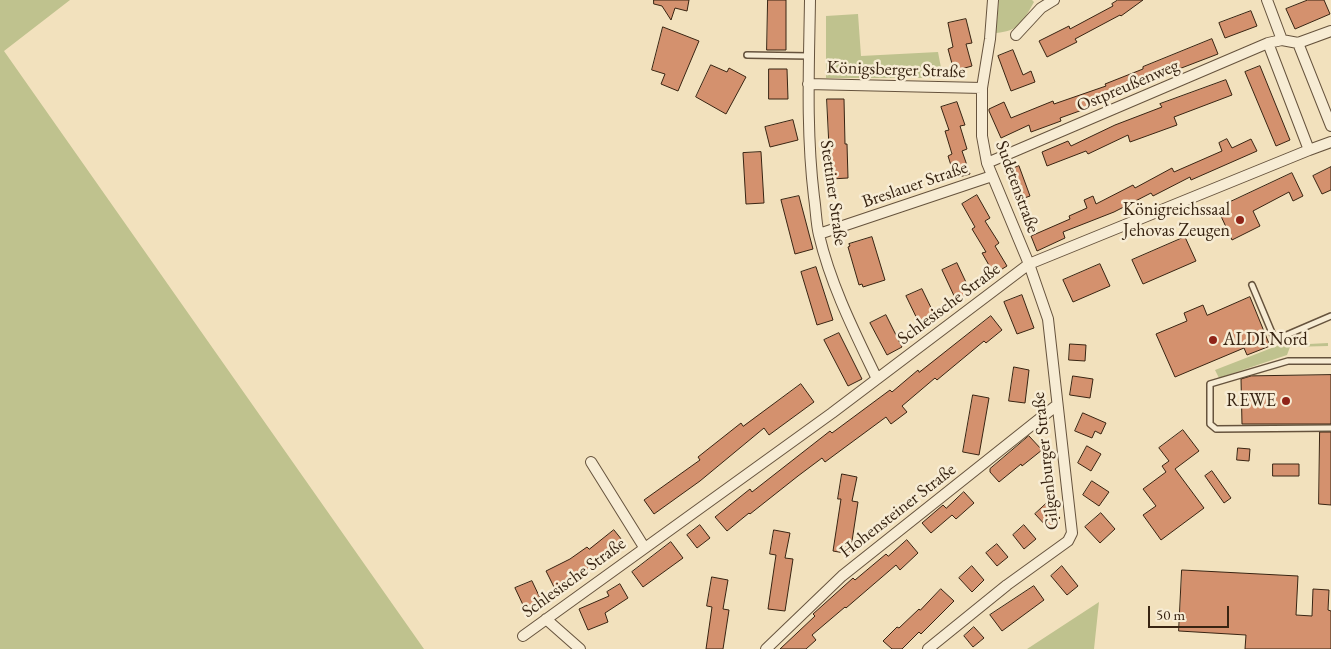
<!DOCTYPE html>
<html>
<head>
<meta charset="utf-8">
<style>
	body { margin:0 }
	#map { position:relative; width:1331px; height:649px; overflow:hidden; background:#f2e1bd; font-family:"EB Garamond",serif }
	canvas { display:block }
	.scale { position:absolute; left:1148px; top:606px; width:81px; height:22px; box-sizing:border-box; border:2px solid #382412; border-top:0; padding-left:6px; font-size:15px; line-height:18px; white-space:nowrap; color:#382412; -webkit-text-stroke:4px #f7ecd4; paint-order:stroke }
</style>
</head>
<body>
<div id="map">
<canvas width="1331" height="649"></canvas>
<div class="scale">50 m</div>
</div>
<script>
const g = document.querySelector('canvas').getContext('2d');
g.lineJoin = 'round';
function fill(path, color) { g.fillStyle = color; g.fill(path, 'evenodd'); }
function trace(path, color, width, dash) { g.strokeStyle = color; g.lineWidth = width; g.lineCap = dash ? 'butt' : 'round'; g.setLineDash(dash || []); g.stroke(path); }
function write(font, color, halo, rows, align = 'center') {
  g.font = font + ' "EB Garamond",serif'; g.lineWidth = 5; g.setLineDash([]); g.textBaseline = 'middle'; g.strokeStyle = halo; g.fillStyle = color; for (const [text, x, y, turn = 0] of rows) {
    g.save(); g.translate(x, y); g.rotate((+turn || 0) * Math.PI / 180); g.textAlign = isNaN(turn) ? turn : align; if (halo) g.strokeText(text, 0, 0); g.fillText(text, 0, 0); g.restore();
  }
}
const green = new Path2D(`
	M0,0H70L4,51L424,649H0Z
	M999,0H1032L1034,2C1023,21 1020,31 996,33Z
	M858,14L861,56L938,52L943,78H826V16Z
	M1287,342L1290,345L1328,343V346L1290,347L1287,355L1219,378L1215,370Z
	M1099,602L1094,649H1027Z`);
const building = new Path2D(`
	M654,0H689L687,11L675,8L671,20L662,6L654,4Z
	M768,0H786V50H767Z
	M1118,0H1143L1121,16L1120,15L1075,39L1077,42L1047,57L1039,41L1069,26L1070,29L1113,6L1112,4Z
	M1308,0H1324L1330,14L1295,29L1286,9Z
	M1251,11L1257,26L1225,38L1219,23Z
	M966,19L972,43L966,44L972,66L954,71L948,49L953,47L948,23Z
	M663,27L699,41L678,91L661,84L665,74L652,70Z
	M1212,39L1218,54L1137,85L1138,87L1099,102V104L1060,118L1061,121L1031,132L1029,125L1001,138L989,111V109L1004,102L1011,118L1053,101L1054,104L1106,86L1105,84L1143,69V67Z
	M1013,50L1023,75L1031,71L1035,82L1011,91L998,56Z
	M711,65L727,72L729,68L746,77L726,114L696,97Z
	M1260,66L1290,140L1276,146L1245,72Z
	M769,69H787L788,99H769Z
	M1226,80L1232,95L1174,117L1177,125L1130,142L1128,135L1088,154L1086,151L1047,166L1042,152L1068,141L1071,146L1115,125L1162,107L1160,104Z
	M827,99H844L845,144H847L848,178L831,179Z
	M957,102L965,125L960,126L967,149L962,151L970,174L955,178L948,156L952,154L945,131L949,130L941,107Z
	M793,120L798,140L770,147L765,127Z
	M1227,139L1232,148L1251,139L1257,151L1191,180L1190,177L1153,196L1151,193L1114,212L1063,232L1065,238L1037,251L1031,236L1070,219L1069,216L1087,208L1084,200L1093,196L1096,204L1133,185L1135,188L1172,168L1174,172L1222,151L1219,143Z
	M761,152L764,203L746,204L743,153Z
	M1019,166L1030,196L1016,201L1005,172Z
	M1331,167V190L1322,194L1313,176Z
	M1292,173L1303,196L1293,201L1289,192L1253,211L1260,226L1232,240L1220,214L1229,210L1226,204Z
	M977,195L990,218L985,221L999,243L995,246L1007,266L994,274L982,253L986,252L972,229L975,227L962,204Z
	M799,196L813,249L795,254L781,200Z
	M872,237L885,280L863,287L862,284L859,285L848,247L850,246L849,244Z
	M1185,237L1196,261L1143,284L1132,260Z
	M957,263L971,293L956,300L942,270Z
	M1100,264L1110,286L1073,302L1063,280Z
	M816,267L833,320L817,325L801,272Z
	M922,289L937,320L921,327L906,296Z
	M1022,295L1034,328L1017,334L1004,302Z
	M1250,297L1270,346L1247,355L1244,348L1175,377L1156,334L1187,321L1184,313L1203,305L1207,315Z
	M886,315L902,347L887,355L870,323Z
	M991,316L1002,330L986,343L984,341L937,380L935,378L902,406L907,412L891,424L886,417L825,462L822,458L798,476L750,514L749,513L727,531L715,517L750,489L752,492L830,431L832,433L890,390L892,392L918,370L919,372Z
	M839,333L862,379L848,386L824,340Z
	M1070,344L1086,345L1085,361L1069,360Z
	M1014,367L1029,370L1025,403L1009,401Z
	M1331,375V424H1242L1241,379L1251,376Z
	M1073,376L1093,379L1090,398L1070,395Z
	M801,384L814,402L769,435L764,428L700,481L654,514L644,500L700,460L698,457L741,423L743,426Z
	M973,395L989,398L979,455L963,452Z
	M1083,413L1106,423L1101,434L1095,431L1092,438L1075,431Z
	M1183,430L1199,451L1175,469L1204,508L1161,540L1143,515L1156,506L1143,489L1166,472L1162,466L1169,461L1159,448Z
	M1320,432H1331V505L1319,504Z
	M1029,436L1042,450L1022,466L1021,464L999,482L990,472V469Z
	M1087,446L1101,454L1091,471L1078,463Z
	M1238,448L1250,449L1249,461L1237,460Z
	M1273,464H1299V476H1273Z
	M1212,471L1231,498L1224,503L1205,476Z
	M842,474L857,477L852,501L858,502L850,554L833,551L841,499H838Z
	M1092,481L1109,492L1099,506L1083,495Z
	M964,492L974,503L956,519L952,515L931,533L922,523L943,505L946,508Z
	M1047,503L1060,518L1048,528L1035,514Z
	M1101,513L1115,529L1100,543L1085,527Z
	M700,525L710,538L697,548L687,535Z
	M1024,525L1036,539L1024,549L1013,535Z
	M614,530L626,545L611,556L609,554L572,580L573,583L556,591L546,571L570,559L587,547L589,549Z
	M774,530L790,533L785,558L793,559L785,611L768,609L776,555L770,554Z
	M907,540L918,553L900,570L896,565L846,608L845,607L812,635L816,640L806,649H780L815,616L813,614L853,578L855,580L886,554L888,556Z
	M671,542L683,558L643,587L632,572Z
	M997,544L1008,557L997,566L986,553Z
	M972,566L984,580L972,592L959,578Z
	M1062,566L1078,586L1067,595L1051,576Z
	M1182,570L1298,576L1296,615L1312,616L1313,589L1329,590L1328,610L1331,611V649H1245L1246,635L1179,631Z
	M712,577L728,580L723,609L729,610L723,649H706L712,607L707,606Z
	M532,581L541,600L524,607L515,588Z
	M620,584L628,598L605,613L608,622L588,630L579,609L609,596L607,592Z
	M1034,586L1044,600L1002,631L990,615Z
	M941,589L954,601L921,634L919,632L902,649H892L883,641L897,627L899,628L919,609L920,610Z
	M974,627L984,638L973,647L964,636Z`);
const lane = new Path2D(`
	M747,55L809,56
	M1252,285L1275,340L1331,316
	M1331,361H1288L1210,384V424L1216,429L1331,428`);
const street = new Path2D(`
	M810,0C809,66 806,131 814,197C816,210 816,223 819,235C831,286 855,333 877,379
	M1267,0L1282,40
	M1016,35L1041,8L1054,0
	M1268,43L1309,150L1331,142
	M1298,43L1331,126
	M808,84L982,88
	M987,163L1268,43L1282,40L1298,43L1331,31
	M819,234L992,176
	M591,462L644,547
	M546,619L580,649
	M523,636L832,413L1029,264L1309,150
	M766,649L842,576L1057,405
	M928,649L1007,585L1068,541L1072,533L1048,319L1029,264L987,163L982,136V88L990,39L993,0`);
const markers = [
	[1240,220,5,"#8f2418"],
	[1213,340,5,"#8f2418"],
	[1286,401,5,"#8f2418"]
];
const streetNames = [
	["Königsberger Straße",896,70,2],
	["Ostpreußenweg",1128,86,-23],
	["Breslauer Straße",915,185,-19],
	["Sudetenstraße",1017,187,70],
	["Stettiner Straße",833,193,82],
	["Schlesische Straße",949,304,-37],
	["Gilgenburger Straße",1046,461,-96],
	["Hohensteiner Straße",898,511,-38],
	["Schlesische Straße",574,578,-36]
];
const poiNames = [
	["Königreichssaal",1230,210],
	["Jehovas Zeugen",1230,231],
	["ALDI Nord",1223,340,"left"],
	["REWE",1276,401]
];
fill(green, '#bfc28e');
fill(building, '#d4916e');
trace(building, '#382412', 1);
trace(lane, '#66533d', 8);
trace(street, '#66533d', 12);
trace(lane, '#f7ecd4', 5);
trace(street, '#f7ecd4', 10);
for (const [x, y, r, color] of markers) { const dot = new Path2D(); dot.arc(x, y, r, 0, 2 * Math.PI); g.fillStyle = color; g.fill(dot); trace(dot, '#f7ecd4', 2); }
write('18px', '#382412', '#f7ecd4', streetNames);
write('18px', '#382412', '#f7ecd4', poiNames, 'right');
</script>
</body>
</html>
